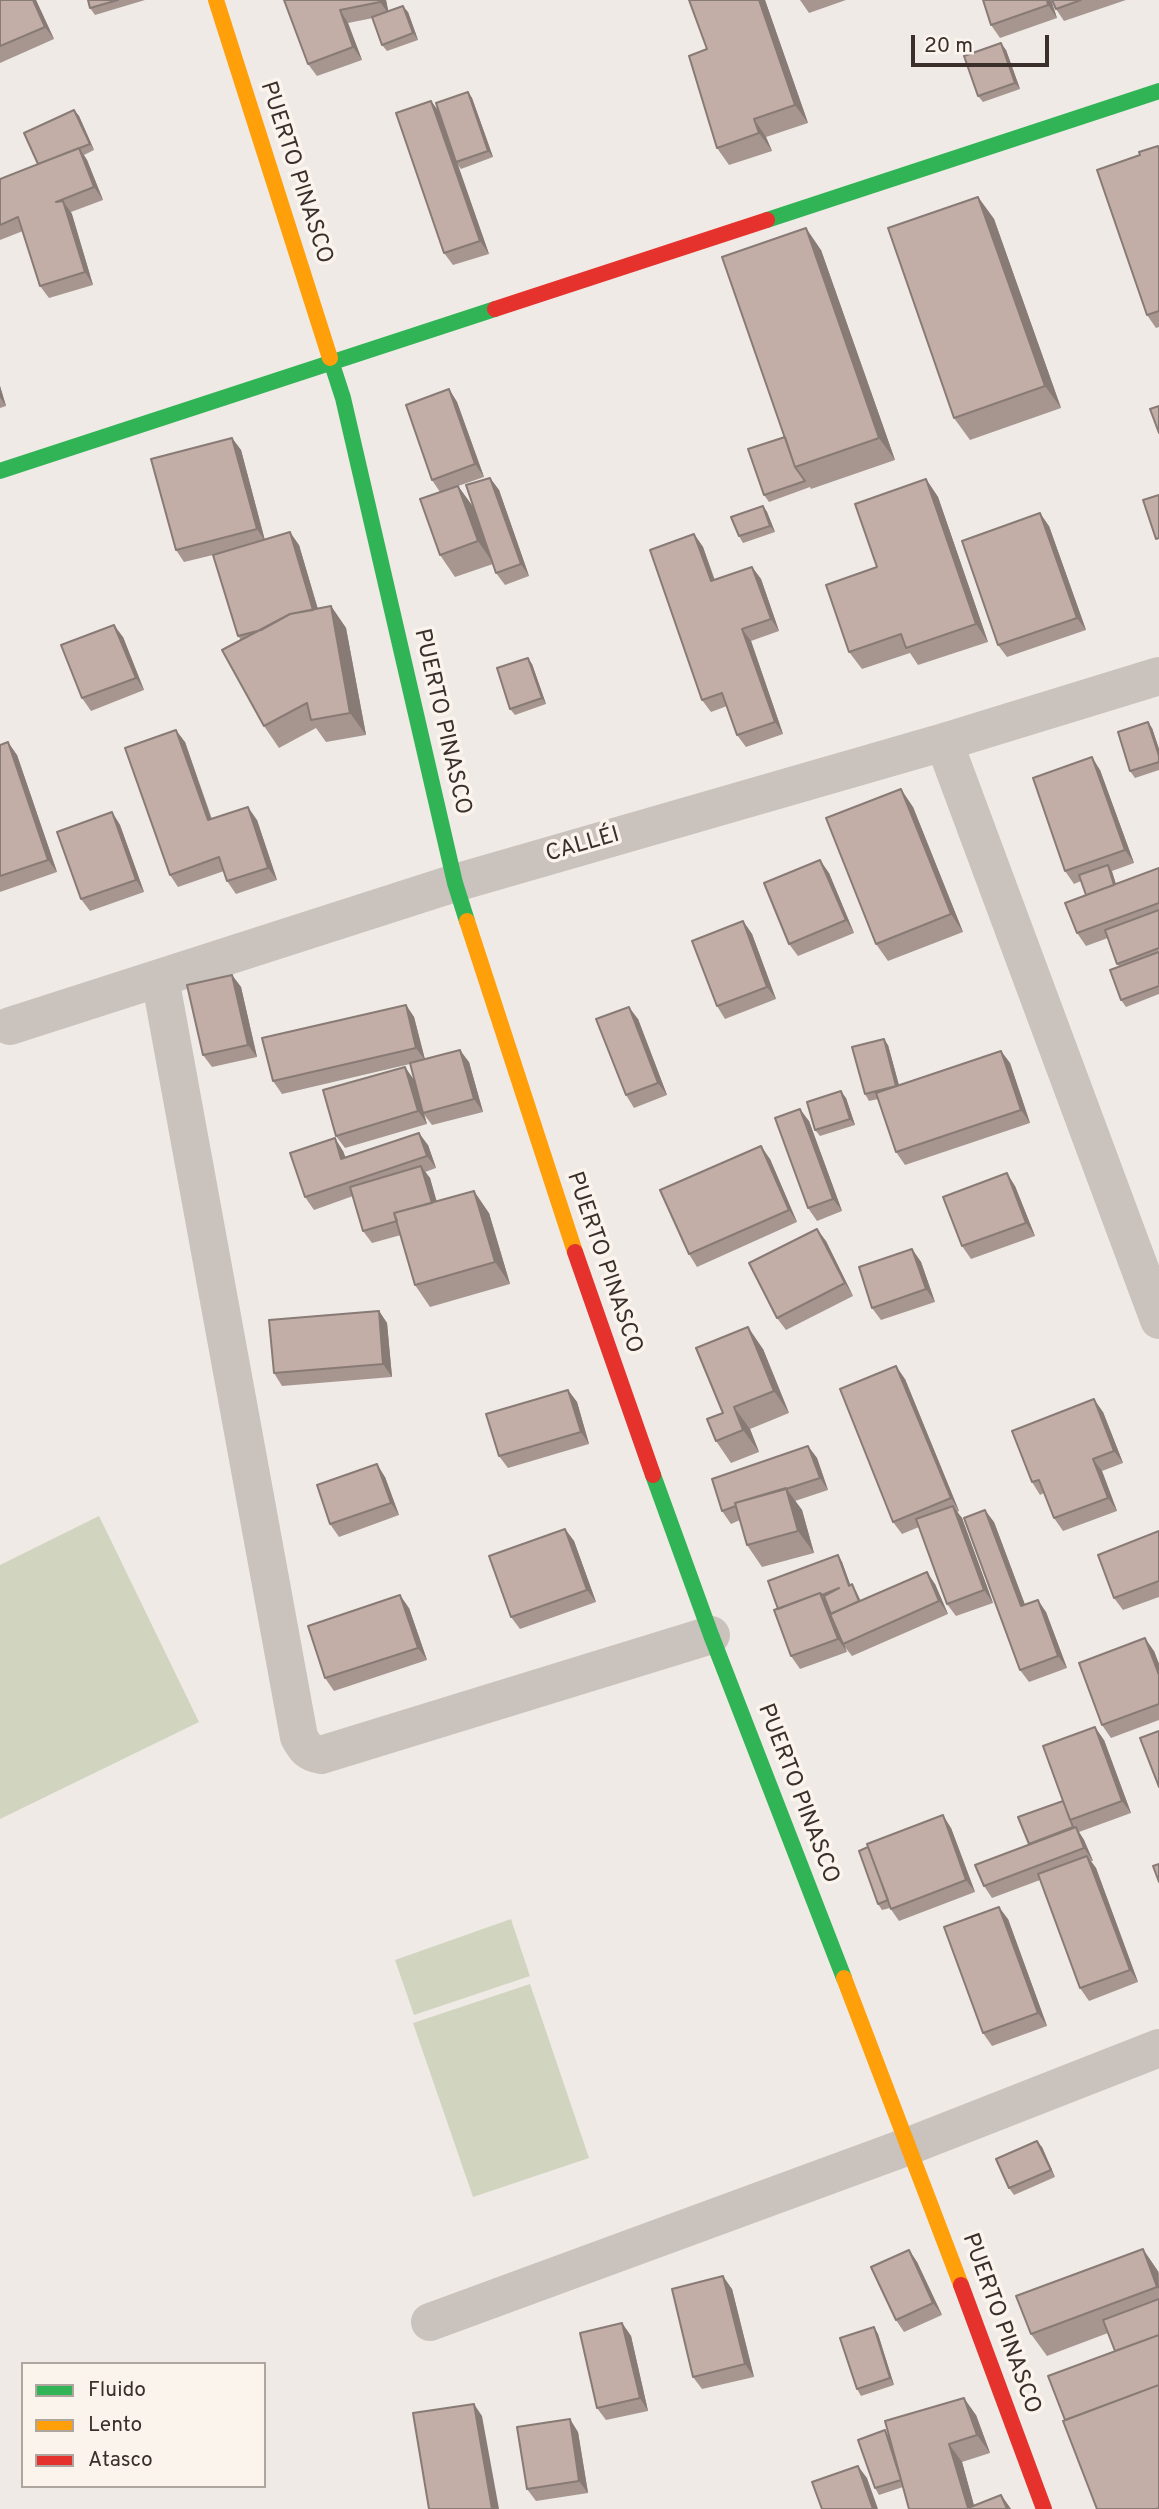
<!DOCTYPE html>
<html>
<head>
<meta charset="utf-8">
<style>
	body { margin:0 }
	#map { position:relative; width:1159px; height:2509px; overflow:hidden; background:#efeae5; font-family:Overpass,sans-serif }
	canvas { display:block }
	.legend { position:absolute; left:21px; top:2362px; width:245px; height:126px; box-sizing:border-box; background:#fbf4ed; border:2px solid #aea59f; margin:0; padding:9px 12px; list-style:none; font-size:21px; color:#3a2f2b }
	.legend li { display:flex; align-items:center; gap:14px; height:35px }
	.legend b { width:35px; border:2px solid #aea59f }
	.scale { position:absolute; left:911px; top:35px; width:138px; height:32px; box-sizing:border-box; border:4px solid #3a2f2b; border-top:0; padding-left:9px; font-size:21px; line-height:24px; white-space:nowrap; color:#3a2f2b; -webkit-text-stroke:5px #fbf4ed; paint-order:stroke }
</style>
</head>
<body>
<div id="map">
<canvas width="1159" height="2509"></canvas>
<ul class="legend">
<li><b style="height:9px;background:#30b455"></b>Fluido</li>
<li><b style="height:9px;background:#ff9f0a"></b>Lento</li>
<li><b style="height:9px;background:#e5322d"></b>Atasco</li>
</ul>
<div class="scale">20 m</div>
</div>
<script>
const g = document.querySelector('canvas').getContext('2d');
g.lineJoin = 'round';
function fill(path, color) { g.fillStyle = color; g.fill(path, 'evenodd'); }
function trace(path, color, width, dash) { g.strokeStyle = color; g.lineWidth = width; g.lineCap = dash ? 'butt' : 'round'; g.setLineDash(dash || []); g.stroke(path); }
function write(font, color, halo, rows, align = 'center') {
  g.font = font + ' Overpass,sans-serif'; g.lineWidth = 7; g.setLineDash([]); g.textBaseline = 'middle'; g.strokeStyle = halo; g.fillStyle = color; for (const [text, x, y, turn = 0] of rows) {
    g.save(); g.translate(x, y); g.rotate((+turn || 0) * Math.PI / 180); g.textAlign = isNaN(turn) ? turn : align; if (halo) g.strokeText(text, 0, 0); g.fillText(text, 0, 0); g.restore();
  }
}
const green = new Path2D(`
	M99,1516L199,1722L0,1819V1565Z
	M511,1919L530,1976L414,2015L395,1960Z
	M530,1984L589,2158L473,2197L413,2023Z`);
const street = new Path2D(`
	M944,742L1159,1320
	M160,978L299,1737C305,1748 308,1753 321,1755L711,1635
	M10,1026L455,883L944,742L1159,676
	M430,2322L909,2146L1159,2048`);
const fast = new Path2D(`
	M767,220L1159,91
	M330,358L343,398L455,883L467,921
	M0,471L495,309
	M653,1475L711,1635L844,1978`);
const slow = new Path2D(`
	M216,0L330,358
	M467,921L575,1252
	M844,1978L961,2285`);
const jam = new Path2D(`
	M495,309L767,220
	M575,1252L653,1475
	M961,2285L1044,2509`);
const wall = new Path2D(`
	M0,0H36L54,39L0,63Z
	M88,0H145L95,15L90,8Z
	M284,0H386L388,11L408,12L418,40L387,51L382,45L373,18L348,23L362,60L317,76L308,64Z
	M689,0H765L808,123L766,137L772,151L729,165L717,148L707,49Z
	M800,0H846L809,13Z
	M983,0H1051L1057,18L1000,38L991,25Z
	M1052,0H1126L1064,21L1056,9Z
	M1006,50L1020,89L983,102L978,96Z
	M468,92L472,98L493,157L461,169L457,164L489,254L453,265L444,253L431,101L440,113Z
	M74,110L79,116L94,150L84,155L87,160L103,200L71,212L93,285L49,298L40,286L23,231L0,240V179L38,164Z
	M1158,146L1159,147V327L1156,328L1147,315Z
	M978,197L994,219L1061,408L970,440L954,418Z
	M821,250L895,460L811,489L810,487L769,502L764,495L785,437Z
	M0,386L6,406L0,408Z
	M449,389L457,402L484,477L458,486L473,507L490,478L499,490L529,576L505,585L496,573L493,564L455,577L440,555V492L432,480Z
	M232,438L241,450L265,540L299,545L318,609L331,606L346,628L366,735L326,742L316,728L279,748L264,726L241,640L238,636L213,555L184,562L176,550Z
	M926,479L938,497L988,642L918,665L910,653L862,669L849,652L877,567Z
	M763,506L767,512L775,532L743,543L739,536Z
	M1049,526L1086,630L1007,657L998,645Z
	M694,534L703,547L715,580L752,567L761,579L779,631L751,641L783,734L746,747L737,735L727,706L711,712L702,700Z
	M123,637L144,690L91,711L82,698Z
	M532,664L546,704L515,715L510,709Z
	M1152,728L1159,749V770L1135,778L1130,771Z
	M185,742L212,819L257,820L277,880L236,894L227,881L224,871L178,887L170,875Z
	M0,745L17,755L57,872L0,892Z
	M1100,770L1134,863L1112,871L1116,884L1159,868V994L1126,1007L1121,1000L1119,967L1108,938L1086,946L1077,933L1086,895L1081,881L1074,884L1065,871Z
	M913,807L963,932L888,961L876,944Z
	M112,812L120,825L144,892L90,911L81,899Z
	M829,873L854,933L798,956L789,944Z
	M743,921L752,934L776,999L725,1019L717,1006Z
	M232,975L241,987L257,1057L212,1067L203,1055Z
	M406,1005L414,1017L425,1059L469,1062L483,1112L432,1125L423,1113L410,1064L282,1094L273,1081Z
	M638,1019L667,1095L634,1108L626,1095Z
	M888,1045L899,1085L1001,1051L1010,1063L1030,1123L905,1165L896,1152L878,1099L869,1101L865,1094Z
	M405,1067L414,1080L427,1124L345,1148L336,1136Z
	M846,1098L855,1125L820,1136L815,1130Z
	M809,1121L842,1211L817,1221L808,1208Z
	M428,1145L436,1168L425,1172L430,1178L436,1201L489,1213L510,1284L430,1307L415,1285L401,1235L372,1243L363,1231L353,1196L314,1210L305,1197L343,1151L346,1158Z
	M770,1159L797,1222L697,1267L689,1254Z
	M1015,1186L1035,1236L971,1259L962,1246Z
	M826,1241L853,1296L786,1330L777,1318Z
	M912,1249L921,1262L935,1302L881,1320L872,1308Z
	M379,1311L387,1323L392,1377L282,1386L274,1373Z
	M763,1349L789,1413L750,1429L759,1452L731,1463L716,1441L723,1413Z
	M905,1379L959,1511L957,1512L962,1518L993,1603L956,1616L947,1604L919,1527L902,1534L893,1522Z
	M568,1390L577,1402L589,1444L508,1468L499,1456Z
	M1103,1412L1123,1463L1102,1471L1117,1511L1063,1531L1054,1518L1044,1493L1040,1495L1032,1482Z
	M808,1446L817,1458L828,1490L795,1501L802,1510L814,1553L762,1567L747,1545L740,1520L731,1524L722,1511Z
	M385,1477L399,1515L339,1537L330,1524Z
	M994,1522L1025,1605L1046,1612L1067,1668L1029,1682L1020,1670Z
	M565,1529L574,1541L596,1602L520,1629L511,1617Z
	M1159,1531V1597L1123,1610L1114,1598Z
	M838,1555L842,1562L850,1585L856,1591L861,1601L935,1584L948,1614L852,1656L844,1646L847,1652L800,1669L791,1656L778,1609Z
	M409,1608L427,1660L334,1691L325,1678Z
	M1154,1651L1159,1664V1720L1111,1738L1102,1725Z
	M1104,1740L1131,1813L1079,1832L1074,1825L1084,1840L1093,1861H1091L1096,1868L1138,1982L1089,2001L1080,1988L1040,1880L992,1898L984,1886L1029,1845L1063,1801Z
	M951,1828L975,1892L899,1921L890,1908L882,1910L878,1904Z
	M1008,1919L1047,2026L992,2046L983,2033Z
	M1042,2147L1055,2177L1014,2195L1009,2188Z
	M909,2250L917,2262L942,2315L904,2332L896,2320Z
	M1158,2271L1159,2273V2509H1097L1065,2420L1115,2351L1108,2333L1047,2356L1031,2334Z
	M732,2289L754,2377L702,2389L693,2377Z
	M622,2323L631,2336L648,2411L606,2420L597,2408Z
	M874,2327L878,2334L894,2385L861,2396L857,2389Z
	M976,2415L990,2453L962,2462L974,2506L1001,2495L1011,2509H909L903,2487L879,2495L875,2488L885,2430L888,2435Z
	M578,2432L588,2493L536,2501L527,2489Z`);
const shadedWall = new Path2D(`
	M33,0H36L54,39L45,27Z
	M380,0H386L389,14L380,2Z
	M759,0H765L808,123L795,105Z
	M1047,0H1051L1057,18L1048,5Z
	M403,6L408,12L418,40L413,33Z
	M340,10L348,23L362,60L353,47Z
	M1001,43L1006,50L1020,89L1015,83Z
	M468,92L472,98L493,157L488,151Z
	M431,101L440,113L489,254L480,241Z
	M74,110L79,116L94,150L90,144Z
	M754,119L766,137L772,151L759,133Z
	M79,148L87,160L103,200L94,187Z
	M978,197L994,219L1061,408L1045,386Z
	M63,201L72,214L93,285L85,272Z
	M806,228L821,250L895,460L879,438Z
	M0,386L6,406L0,397Z
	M449,389L457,402L484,477L475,464Z
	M232,438L241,450L265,541L257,529Z
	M490,478L499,490L529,576L521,564Z
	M926,479L938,497L988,642L976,624Z
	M458,486L474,508L493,563L478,541Z
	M763,506L767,512L775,532L770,526Z
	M1040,513L1049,526L1086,630L1077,618Z
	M290,532L299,545L323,627L315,614Z
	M694,534L703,547L719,594L711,581Z
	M752,567L761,579L779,631L771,619Z
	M331,606L346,628L366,735L350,713Z
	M114,625L123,637L144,690L136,678Z
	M742,629L751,641L783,734L775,722Z
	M528,658L532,664L546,704L542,698Z
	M1148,722L1152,728L1159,749V756Z
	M176,730L185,742L216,833L208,820Z
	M8,742L17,755L57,872L48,860Z
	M1092,757L1100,770L1134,863L1125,850Z
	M901,789L913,807L963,932L951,914Z
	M248,807L257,820L277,880L268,868Z
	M112,812L120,825L144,892L136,880Z
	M820,860L829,873L854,933L846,920Z
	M1108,865L1112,872L1119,894L1115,887Z
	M743,921L752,934L776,999L767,987Z
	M232,975L241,987L257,1057L248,1045Z
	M406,1005L414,1017L425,1060L416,1048Z
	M629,1007L638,1019L667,1095L658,1083Z
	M884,1039L888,1045L901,1093L896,1087Z
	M460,1050L469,1062L483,1112L474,1099Z
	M1001,1051L1010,1063L1030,1123L1021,1110Z
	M405,1067L414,1080L427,1124L418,1111Z
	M841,1091L846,1098L855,1125L850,1119Z
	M800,1109L809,1121L842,1211L833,1199Z
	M419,1133L428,1145L436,1168L427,1156Z
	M335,1138L343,1151L350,1171L341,1159Z
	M761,1146L770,1159L797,1222L789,1210Z
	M421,1166L430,1178L443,1223L434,1210Z
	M1007,1173L1015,1186L1035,1236L1026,1223Z
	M474,1191L489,1213L510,1284L495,1262Z
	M817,1229L826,1241L853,1296L845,1283Z
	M912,1249L921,1262L935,1302L926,1289Z
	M379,1311L387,1323L392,1377L383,1364Z
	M748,1327L763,1349L789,1413L774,1391Z
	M896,1366L905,1379L959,1511L951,1498Z
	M568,1390L577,1402L589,1444L581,1432Z
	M1094,1399L1103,1412L1123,1463L1114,1451Z
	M734,1407L750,1429L759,1452L743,1430Z
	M808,1446L817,1458L828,1490L820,1478Z
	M1093,1459L1102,1471L1117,1511L1108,1498Z
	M377,1464L385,1477L399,1515L391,1503Z
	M786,1488L802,1510L814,1553L798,1531Z
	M953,1506L962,1518L993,1603L984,1590Z
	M985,1510L994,1522L1030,1618L1021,1606Z
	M565,1529L574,1541L596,1602L587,1590Z
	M838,1555L842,1562L853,1592L849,1586Z
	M927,1572L935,1584L948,1614L939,1601Z
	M820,1593L829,1605L847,1652L838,1639Z
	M400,1595L409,1608L427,1660L418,1648Z
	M1038,1600L1046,1612L1067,1668L1058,1656Z
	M1145,1638L1154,1651L1159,1664V1675Z
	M1095,1727L1104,1740L1131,1813L1122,1801Z
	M943,1815L951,1828L975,1892L966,1880Z
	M1076,1827L1084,1840L1093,1861L1084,1848Z
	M1087,1856L1096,1868L1138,1982L1130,1970Z
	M999,1907L1008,1919L1047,2026L1038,2013Z
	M1037,2141L1042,2147L1055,2177L1051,2170Z
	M1143,2249L1158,2271L1159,2289L1157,2287Z
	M909,2250L917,2262L942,2315L933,2303Z
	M723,2276L732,2289L754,2377L745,2364Z
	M622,2323L631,2336L648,2411L640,2398Z
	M874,2327L878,2334L894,2385L890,2378Z
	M964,2398L976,2415L990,2453L977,2435Z
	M474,2404L482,2416L499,2509H492Z
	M570,2419L578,2432L588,2493L579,2481Z
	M949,2444L962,2462L975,2509H968Z
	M858,2466L867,2478L878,2509H873Z
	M1001,2495L1011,2509H1007Z`);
const building = new Path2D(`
	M0,0H33L45,27L0,46Z
	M88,0H118L90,8Z
	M284,0H380V2L340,10L353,47L308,64Z
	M689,0H759L795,105L754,119L759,133L717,148L689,56L707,49Z
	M983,0H1047L1048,5L991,25Z
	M1052,0H1081L1056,9Z
	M403,6L413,33L382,45L372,17Z
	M1001,43L1015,83L978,96L964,56Z
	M468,92L488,151L456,162L436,103Z
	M431,101L480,241L444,253L396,113Z
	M74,110L90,144L38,164L24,133Z
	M1158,146L1159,149V311L1147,315L1097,170L1140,155L1139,152Z
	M79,148L94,187L56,202L63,201L85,272L40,286L18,217L0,225V179Z
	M978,197L1045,386L954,418L888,228Z
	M806,228L879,438L795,467L722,257Z
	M449,389L475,464L432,480L406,405Z
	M1159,406V433L1150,409Z
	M785,437L795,467L805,481L764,495L748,449Z
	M232,438L257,529L176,550L151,459Z
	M490,478L521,564L496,573L466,485Z
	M926,479L976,624L906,648L901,634L849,652L826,585L877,567L855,504Z
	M458,486L478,541L440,555L420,499Z
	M1159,495V538L1156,539L1143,500Z
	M763,506L770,526L739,536L731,517Z
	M1040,513L1077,618L998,645L962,541Z
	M290,532L313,610L290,614L261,630L238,636L213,555Z
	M694,534L711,581L752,567L771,619L742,629L775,722L737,735L722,693L702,700L650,550Z
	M331,606L350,713L311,720L307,703L264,726L222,650L290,614Z
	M114,625L136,678L82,698L61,645Z
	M528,658L542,698L510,709L497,668Z
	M1148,722L1159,756V762L1130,771L1118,732Z
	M176,730L208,820L248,807L268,868L227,881L219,857L170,875L125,748Z
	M8,742L48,860L0,876V745Z
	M1092,757L1125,850L1065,871L1033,778Z
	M901,789L951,914L876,944L826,818Z
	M112,812L136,880L81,899L57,832Z
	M820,860L846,920L789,944L764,883Z
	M1108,865L1114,885L1086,895L1079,875Z
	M1159,868V903L1077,933L1065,903Z
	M1159,910V948L1117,964L1105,930Z
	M743,921L767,987L717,1006L692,941Z
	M1159,952V986L1121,1000L1110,970Z
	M232,975L248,1045L203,1055L187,985Z
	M406,1005L416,1048L273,1081L262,1038Z
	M629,1007L658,1083L626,1095L596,1019Z
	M884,1039L896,1086L865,1094L852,1047Z
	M460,1050L474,1099L423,1113L410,1063Z
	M1001,1051L1021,1110L896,1152L876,1093Z
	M405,1067L418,1111L336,1136L323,1090Z
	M841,1091L850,1119L815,1130L807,1102Z
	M800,1109L833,1199L808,1208L775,1118Z
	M419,1133L427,1156L305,1197L290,1153L335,1138L341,1159Z
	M761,1146L789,1210L689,1254L660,1190Z
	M421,1166L432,1203L394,1213L397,1221L363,1231L350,1187Z
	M1007,1173L1026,1223L962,1246L943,1197Z
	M474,1191L495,1262L415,1285L394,1213Z
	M817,1229L845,1283L777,1318L749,1263Z
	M912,1249L926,1289L872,1308L859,1267Z
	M379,1311L383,1364L274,1373L269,1320Z
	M748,1327L774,1391L734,1407L743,1430L716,1441L707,1419L723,1413L696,1348Z
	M896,1366L951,1498L893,1522L840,1389Z
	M568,1390L581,1432L499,1456L486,1414Z
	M1094,1399L1114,1451L1093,1459L1108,1498L1054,1518L1039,1480L1032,1482L1012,1431Z
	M808,1446L820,1478L786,1489L735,1503L736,1506L722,1511L712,1479Z
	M377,1464L391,1503L330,1524L317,1485Z
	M786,1488L798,1531L747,1545L735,1503Z
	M953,1506L984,1590L947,1604L916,1519Z
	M985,1510L1021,1606L1038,1600L1058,1656L1020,1670L964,1518Z
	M565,1529L587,1590L511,1617L489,1556Z
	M1159,1531V1581L1114,1598L1098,1555Z
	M838,1555L849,1586L852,1584L859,1601L831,1614L824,1596L839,1588L822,1595L820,1593L778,1609L768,1581Z
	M927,1572L939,1601L843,1644L830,1614Z
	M820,1593L838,1639L791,1656L774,1610Z
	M400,1595L418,1648L325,1678L308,1626Z
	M1145,1638L1159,1675V1704L1102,1725L1079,1663Z
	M1095,1727L1122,1801L1070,1820L1043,1746Z
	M1159,1731V1787L1140,1738Z
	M1063,1801L1073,1827L1029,1844L1018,1817Z
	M943,1815L966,1880L891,1909L867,1844Z
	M1076,1827L1084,1848L984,1886L975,1865Z
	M868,1847L888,1900L878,1904L859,1851Z
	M1087,1856L1130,1970L1080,1988L1038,1874Z
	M1159,1864V1882L1153,1866Z
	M999,1907L1038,2013L983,2033L944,1927Z
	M1037,2141L1051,2170L1009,2188L996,2159Z
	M1143,2249L1157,2287L1031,2334L1016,2296Z
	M909,2250L933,2303L896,2320L871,2267Z
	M723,2276L745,2364L693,2377L672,2289Z
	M1159,2299V2335L1115,2351L1103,2320Z
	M622,2323L640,2398L597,2408L580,2333Z
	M874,2327L890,2378L857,2389L840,2338Z
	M1159,2335V2385L1065,2420L1048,2376Z
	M1159,2385V2508L1156,2509H1097L1063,2421Z
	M964,2398L977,2435L949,2444L968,2508L1001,2495L1007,2509H909L885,2421Z
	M474,2404L492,2509H429L413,2413Z
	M570,2419L579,2481L527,2489L517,2427Z
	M885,2430L901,2480L875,2488L858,2440Z
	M858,2466L873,2509H822L812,2482Z`);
const streetNames = [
	["PUERTO PINASCO",295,173,72],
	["PUERTO PINASCO",441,722,77],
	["CALLE´I",583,846,-16],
	["PUERTO PINASCO",603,1263,71],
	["PUERTO PINASCO",797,1794,69],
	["PUERTO PINASCO",1000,2324,70]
];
fill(green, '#d1d5bf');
trace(street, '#c9c2bd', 38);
trace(fast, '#30b455', 16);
trace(slow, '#ff9f0a', 16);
trace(jam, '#e5322d', 16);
fill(wall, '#a79690');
fill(shadedWall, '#887a75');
fill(building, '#c2aea7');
trace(building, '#887a75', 2);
write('23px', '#3a2f2b', '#fbf4ed', streetNames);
</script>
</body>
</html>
